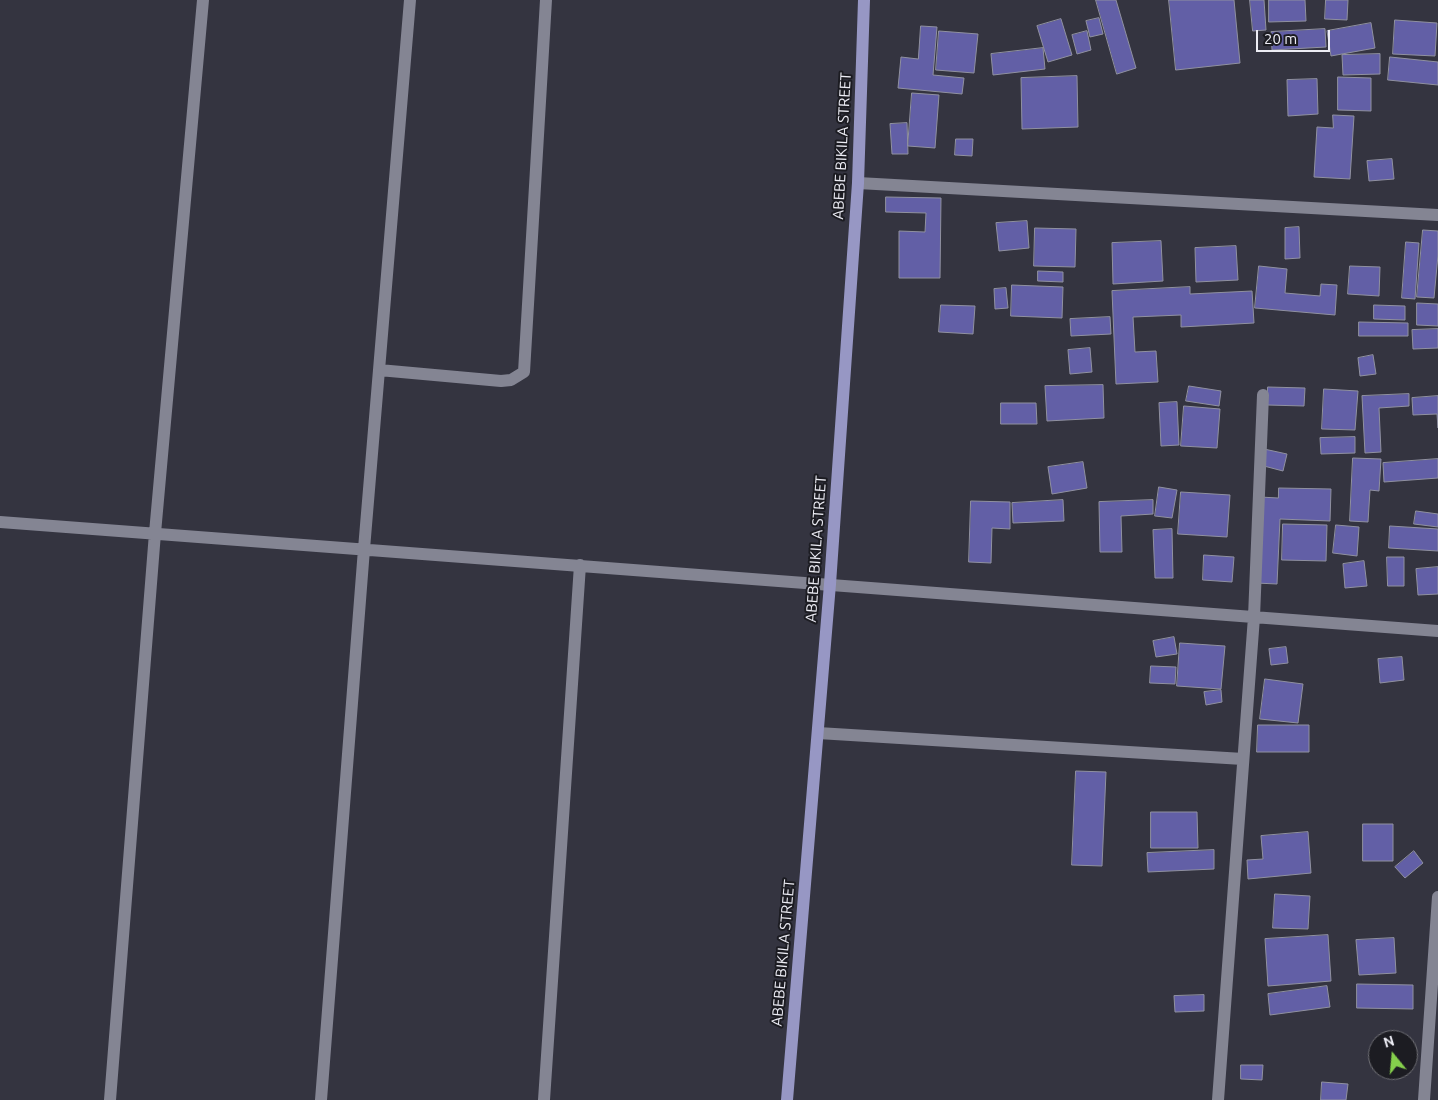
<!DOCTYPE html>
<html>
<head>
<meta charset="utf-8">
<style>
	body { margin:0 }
	#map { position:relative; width:1438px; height:1100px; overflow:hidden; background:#343440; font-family:Ubuntu,sans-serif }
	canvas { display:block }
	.north { position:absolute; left:1368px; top:1030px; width:50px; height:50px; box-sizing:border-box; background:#1c1c22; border:1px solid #707076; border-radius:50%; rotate:343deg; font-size:14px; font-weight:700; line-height:20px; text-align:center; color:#ededf5 }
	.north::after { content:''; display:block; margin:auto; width:18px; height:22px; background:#85cf4c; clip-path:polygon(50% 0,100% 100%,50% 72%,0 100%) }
	.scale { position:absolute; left:1256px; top:30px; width:74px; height:22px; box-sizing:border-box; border:2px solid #ededf5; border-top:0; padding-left:6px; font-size:15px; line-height:18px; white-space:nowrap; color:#ededf5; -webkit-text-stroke:4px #1c1c22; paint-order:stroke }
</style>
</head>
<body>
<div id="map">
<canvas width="1438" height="1100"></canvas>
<div class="north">N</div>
<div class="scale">20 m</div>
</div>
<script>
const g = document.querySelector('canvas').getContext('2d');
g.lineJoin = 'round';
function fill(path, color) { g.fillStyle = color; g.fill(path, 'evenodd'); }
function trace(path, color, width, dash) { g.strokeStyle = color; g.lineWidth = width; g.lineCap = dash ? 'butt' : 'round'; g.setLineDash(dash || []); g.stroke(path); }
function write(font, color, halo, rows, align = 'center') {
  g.font = font + ' Ubuntu,sans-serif'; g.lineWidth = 4; g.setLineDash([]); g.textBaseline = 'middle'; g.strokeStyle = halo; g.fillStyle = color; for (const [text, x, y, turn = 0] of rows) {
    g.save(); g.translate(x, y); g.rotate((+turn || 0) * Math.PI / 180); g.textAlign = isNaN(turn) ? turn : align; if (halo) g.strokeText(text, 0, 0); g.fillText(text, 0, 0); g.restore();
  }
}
const building = new Path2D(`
	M1096,0H1116L1136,68L1117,74Z
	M1169,0H1234L1240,63L1176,70Z
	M1250,0H1264L1266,30L1253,31Z
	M1269,0H1305L1306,21L1269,22Z
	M1326,0H1348L1347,20L1325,19Z
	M1099,18L1103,34L1090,37L1086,21Z
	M1061,19L1072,55L1048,62L1037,26Z
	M1395,20L1437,23L1435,56L1393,54Z
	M1371,23L1375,48L1331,56L1327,31Z
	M921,26L937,27L933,75L964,78L962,94L898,88L901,57L918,59Z
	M1325,29L1326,47L1272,50L1271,32Z
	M939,31L978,34L974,73L936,70Z
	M1087,31L1091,50L1077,54L1072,35Z
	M1043,48L1045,69L993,75L991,54Z
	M1380,54V74L1343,75L1342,55Z
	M1390,57L1438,62V85L1388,80Z
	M1077,76L1078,127L1022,129L1021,78Z
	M1338,77L1371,78V111L1338,110Z
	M1317,79L1318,114L1288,116L1287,80Z
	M912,93L939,95L935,148L908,146Z
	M1333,115L1354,116L1350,179L1314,177L1317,127L1333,128Z
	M907,123L908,154H892L890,124Z
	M956,139H973L972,156L955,155Z
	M1392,159L1394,179L1369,181L1367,161Z
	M886,197L941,198L940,278H899V231L925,232L926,213L886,212Z
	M1027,221L1029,248L999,251L996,223Z
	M1299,227L1300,258L1285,259V228Z
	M1035,228L1076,229L1075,267L1034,266Z
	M1423,230L1438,231V255L1434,298L1417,297Z
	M1161,241L1163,281L1113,284L1112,243Z
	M1406,242L1419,243L1415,299L1402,298Z
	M1236,246L1238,280L1196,282L1195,248Z
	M1259,266L1287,269L1285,293L1320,296L1321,284L1337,285L1335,315L1255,308Z
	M1350,266L1380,267L1379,296L1348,294Z
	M1038,271L1063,272V282L1038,281Z
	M1012,285L1063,287L1062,318L1011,316Z
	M1190,287V294L1252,291L1254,323L1181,327V315L1133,317L1135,352L1156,351L1158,382L1116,384L1112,291Z
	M1006,288L1008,308L995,309L994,289Z
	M1417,303L1438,304V326L1417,325Z
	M941,305L975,306L973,334L939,332Z
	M1374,305L1405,306V320L1374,319Z
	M1110,317L1111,334L1071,336L1070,319Z
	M1359,322L1408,323V336H1359Z
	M1438,329V348L1413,349L1412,330Z
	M1090,348L1092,372L1070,374L1068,350Z
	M1373,355L1376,374L1360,376L1358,358Z
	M1103,385L1104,418L1047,421L1045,386Z
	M1189,386L1221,391L1219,406L1186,401Z
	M1268,387L1305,388L1304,406L1267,405Z
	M1324,389L1358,391L1355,430L1322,429Z
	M1409,394V406L1379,408L1381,452L1365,453L1362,396Z
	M1438,396V428L1437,414L1413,415L1412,398Z
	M1177,402L1179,445L1161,446L1159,403Z
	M1001,403H1036L1037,424H1001Z
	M1184,406L1220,409L1217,448L1181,446Z
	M1355,437V453L1321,454L1320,438Z
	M1264,449L1287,454L1283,471L1260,465Z
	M1353,458L1381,459L1379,491L1370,490L1368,522L1350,521Z
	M1438,459V478L1384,482L1383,463Z
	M1083,462L1087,488L1052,494L1048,467Z
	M1159,487L1177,490L1172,518L1155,516Z
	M1279,488L1331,489L1330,521L1280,519L1277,584L1256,583L1260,497L1278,498Z
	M1181,492L1230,495L1227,537L1178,534Z
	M1063,500L1064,521L1013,523L1012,503Z
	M1153,500V514L1121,516L1122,552H1100L1099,502Z
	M971,501L1010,502V529L992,528L991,563L969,562Z
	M1416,511L1438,514V527L1414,524Z
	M1283,524L1327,525L1326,561L1282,560Z
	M1336,525L1359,527L1357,556L1333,553Z
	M1390,526L1438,529V551L1389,548Z
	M1172,529L1173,578H1155L1153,530Z
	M1204,555L1234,557L1232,582L1203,580Z
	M1387,557H1404V586H1388Z
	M1364,561L1367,586L1345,588L1343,564Z
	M1438,567V594L1418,595L1416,569Z
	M1174,637L1177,654L1156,657L1153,641Z
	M1180,643L1225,646L1221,689L1177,686Z
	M1286,647L1288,663L1271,665L1269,649Z
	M1402,657L1404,680L1380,683L1378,659Z
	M1151,666L1176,667L1175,684L1150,683Z
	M1265,679L1303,684L1298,723L1260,719Z
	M1221,690L1222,702L1206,705L1204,692Z
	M1258,725H1309V752H1257Z
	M1076,771L1106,772L1102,866L1072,865Z
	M1151,812H1197L1198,848H1151Z
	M1363,824H1393V861H1363Z
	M1308,832L1311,873L1248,879L1247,860L1263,859L1261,836Z
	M1214,850V869L1148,872L1147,853Z
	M1414,851L1423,863L1405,878L1395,867Z
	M1275,894L1310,896L1308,929L1273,928Z
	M1328,935L1331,981L1268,986L1265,939Z
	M1394,938L1396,973L1359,975L1356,940Z
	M1357,984L1413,985V1009L1357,1008Z
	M1327,986L1330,1007L1270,1015L1268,994Z
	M1204,995V1011L1175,1012L1174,996Z
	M1241,1065H1263L1262,1080L1241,1079Z
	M1322,1082L1348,1084L1346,1100H1321Z`);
const minor = new Path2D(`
	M858,183L1438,215
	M379,370L501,381L511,380L524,372L546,0
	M0,522L1438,631
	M818,733L1243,759
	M110,1100L155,533L203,0
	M321,1100L364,549L410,0
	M544,1100L580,565
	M1218,1100L1254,617L1263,395
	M1424,1100L1438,897`);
const major = new Path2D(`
	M787,1100L830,584L858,183L864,0`);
const streetNames = [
	["ABEBE BIKILA STREET",842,146,-87],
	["ABEBE BIKILA STREET",816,549,-86],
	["ABEBE BIKILA STREET",783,953,-85]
];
fill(building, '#625fa6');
trace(building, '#9091a0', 1);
trace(minor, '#848593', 12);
trace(major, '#9797c4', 12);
write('15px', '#ededf5', '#1c1c22', streetNames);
</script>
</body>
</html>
